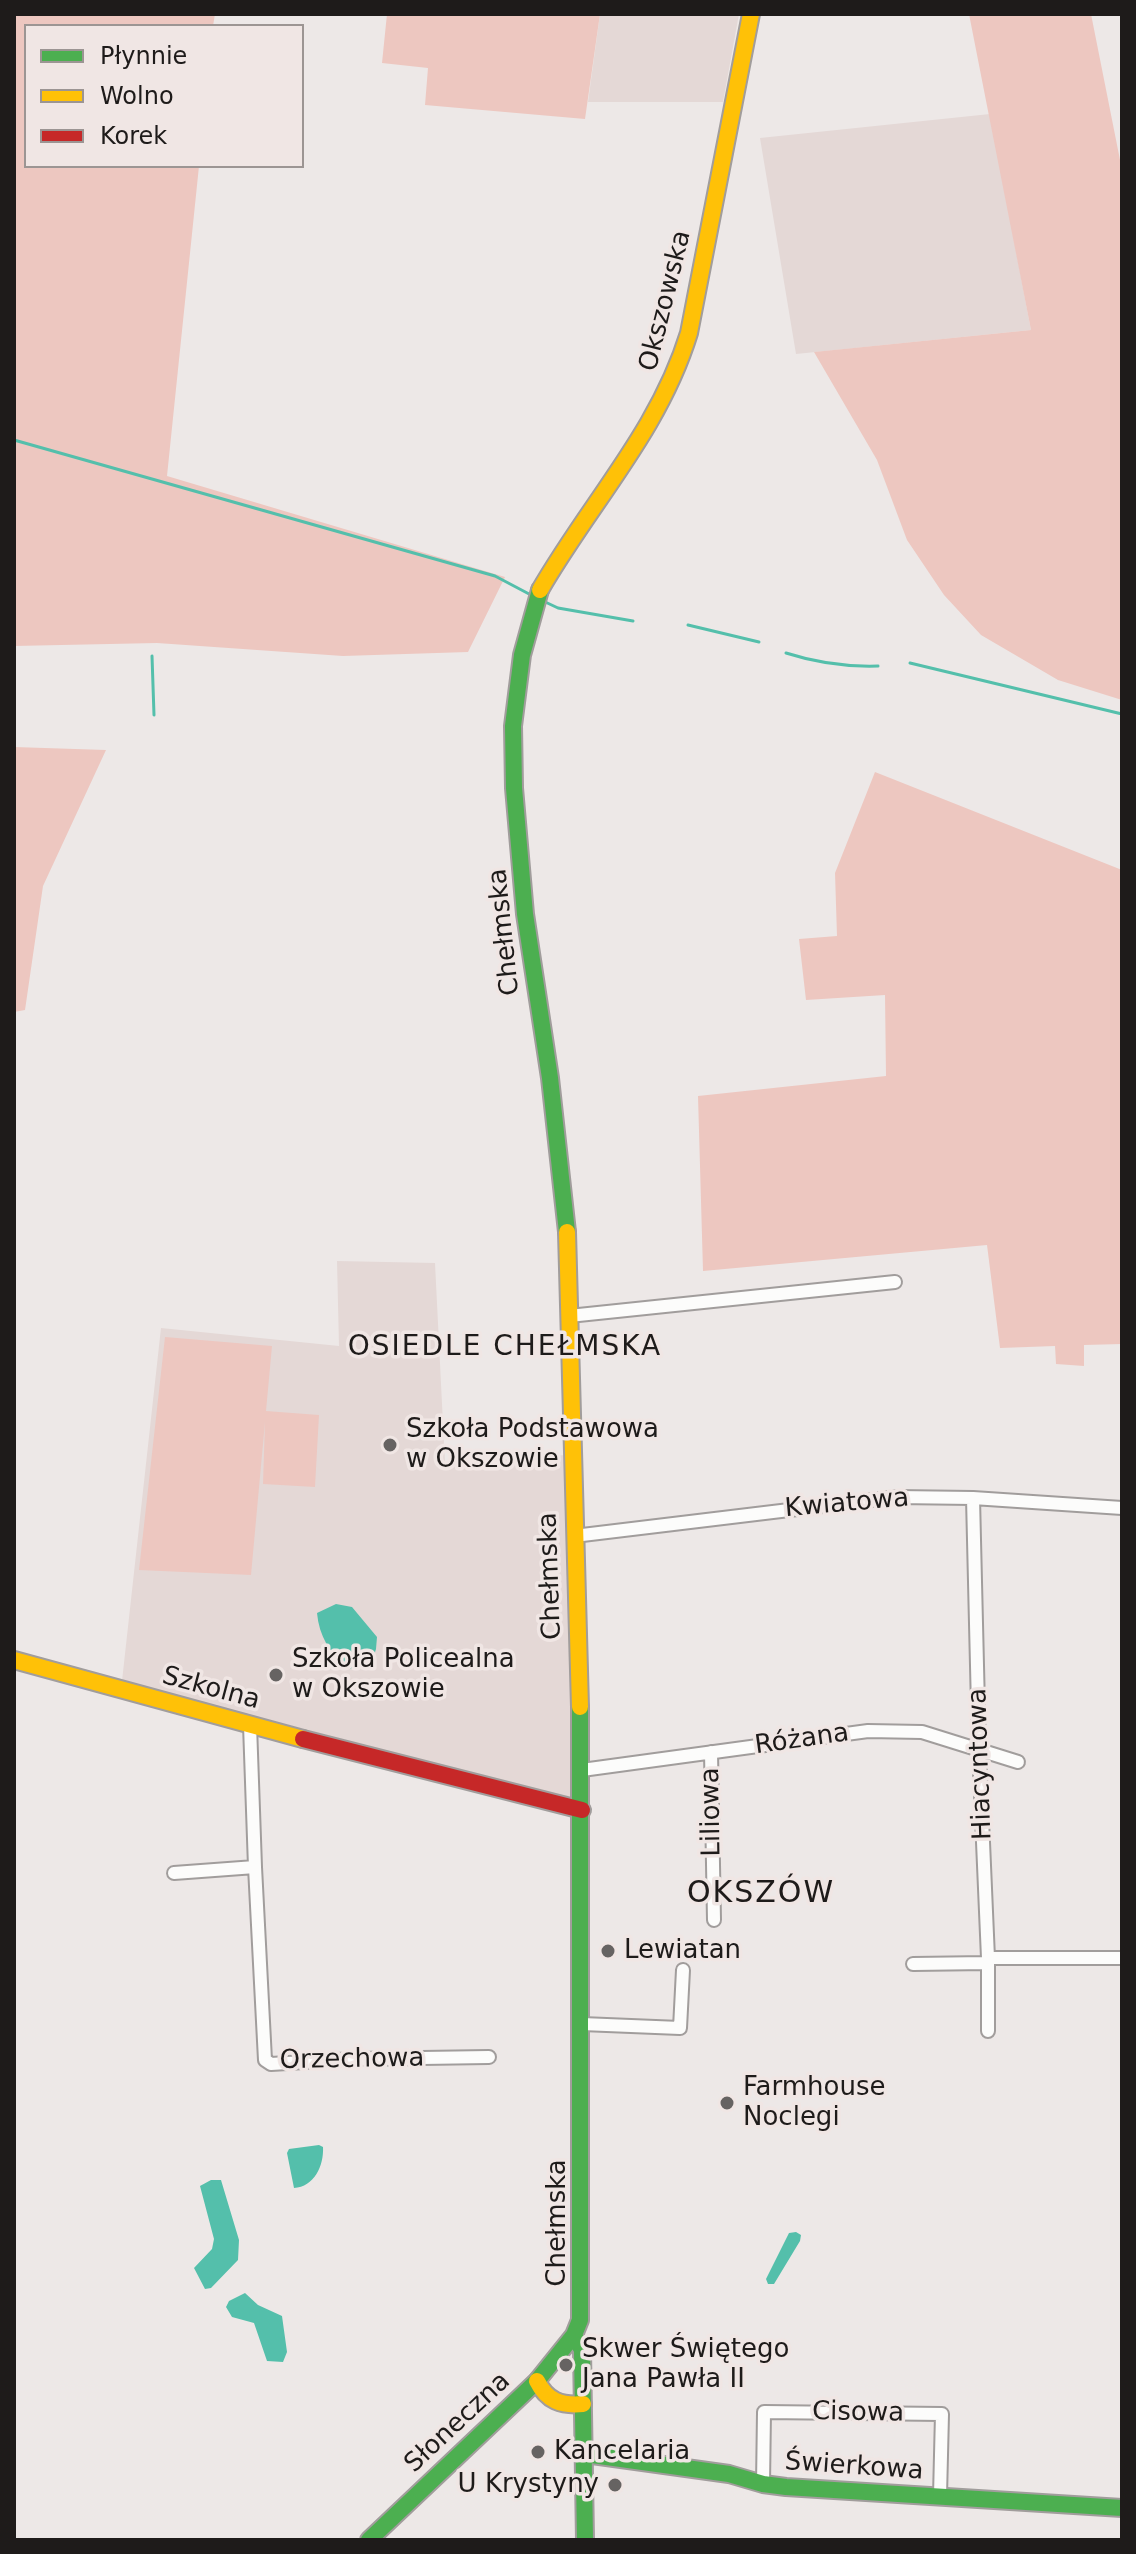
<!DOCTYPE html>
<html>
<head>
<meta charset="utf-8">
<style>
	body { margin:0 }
	#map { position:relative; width:1136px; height:2554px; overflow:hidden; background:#ede8e7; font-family:"DejaVu Sans",sans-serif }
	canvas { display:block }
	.frame { position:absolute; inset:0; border:16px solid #1e1b1a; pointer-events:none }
	.legend { position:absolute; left:24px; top:24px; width:280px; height:144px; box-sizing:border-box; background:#f0e6e4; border:2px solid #9c9593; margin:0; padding:10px 14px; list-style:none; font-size:24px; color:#1e1b1a }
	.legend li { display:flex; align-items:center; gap:16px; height:40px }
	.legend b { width:40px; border:2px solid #9c9593 }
</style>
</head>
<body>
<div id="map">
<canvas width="1136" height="2554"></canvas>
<div class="frame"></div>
<ul class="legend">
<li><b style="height:10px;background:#4caf50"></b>Płynnie</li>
<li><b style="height:10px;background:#ffc107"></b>Wolno</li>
<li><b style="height:10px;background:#c62828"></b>Korek</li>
</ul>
</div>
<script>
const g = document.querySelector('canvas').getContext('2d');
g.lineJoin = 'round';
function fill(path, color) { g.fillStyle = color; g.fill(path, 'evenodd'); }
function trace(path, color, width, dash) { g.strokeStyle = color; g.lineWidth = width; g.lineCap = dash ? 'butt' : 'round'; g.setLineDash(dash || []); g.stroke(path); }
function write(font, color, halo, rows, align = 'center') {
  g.font = font + ' "DejaVu Sans",sans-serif'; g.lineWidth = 7; g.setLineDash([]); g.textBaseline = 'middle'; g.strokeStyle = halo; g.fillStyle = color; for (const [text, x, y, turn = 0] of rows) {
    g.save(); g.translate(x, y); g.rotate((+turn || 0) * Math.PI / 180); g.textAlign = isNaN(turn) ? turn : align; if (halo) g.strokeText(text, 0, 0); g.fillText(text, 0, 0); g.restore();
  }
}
const built = new Path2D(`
	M600,14H739L723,102H588Z
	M990,114L1031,330L796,354L760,138Z
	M337,1261L435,1263L445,1464L565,1455L576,1801L122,1681L161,1328L339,1346Z`);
const green = new Path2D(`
	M14,14H215L213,26H26V166H199L167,476L505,577L468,652L343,656L157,643L14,646Z
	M387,14H600L585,119L425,105L428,68L382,63Z
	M969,14H1091L1122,170V700L1058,680L981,635L944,595L907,540L877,460L814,352L1031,330Z
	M14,747L106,750L43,886L25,1010L14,1012Z
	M875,772L1122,870V1344L1084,1345V1366L1056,1364L1055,1346L1000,1348L987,1245L703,1271L698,1096L886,1076L885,995L806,1000L799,939L837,936L835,873Z
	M165,1337L272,1346L266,1411L319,1415L315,1487L263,1484L265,1422L251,1575L139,1570Z`);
const water = new Path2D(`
	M336,1604L352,1607L377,1637L376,1649L371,1665L347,1669C330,1653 319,1636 317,1613Z
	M319,2145L323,2147C324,2166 314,2187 294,2188L287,2153L289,2149Z
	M211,2180H221L239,2240L238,2260L211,2288L205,2289L194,2268L212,2249L214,2239L200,2186Z
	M796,2232L801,2235L800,2241L774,2284H768L766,2279L789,2233Z
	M245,2293L258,2305L282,2316L287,2352L283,2362L267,2361L254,2323L232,2317L226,2307L229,2301Z`);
const stream = new Path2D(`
	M14,440L495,576L531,595
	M541,600L558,608L633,621
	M688,625L759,642
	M786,653C817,663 846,667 878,666
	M152,656L154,715
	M910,663L1122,714`);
const street = new Path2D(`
	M569,1316L895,1282
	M973,1498L979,1749L988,1958V2031
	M574,1536L897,1497L973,1498L1122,1508
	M250,1725L255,1867L265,2060L271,2064L354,2059L489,2057
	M711,1752L714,1920
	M582,1770L868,1731L922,1732L1018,1762
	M174,1873L255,1867
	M988,1958H1122
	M913,1964L987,1963
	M582,2024L680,2028L683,1970
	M763,2484L764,2412L942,2414L940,2496`);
const fast = new Path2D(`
	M540,590L522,655L513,726L514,788L525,914L550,1078L567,1232
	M574,2335L582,2350L585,2540
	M585,2454L729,2474L763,2484L786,2487L1122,2508
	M369,2540L537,2381L574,2335L580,2320V1707`);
const slow = new Path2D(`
	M540,590C590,503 659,431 689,333L751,14
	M567,1232L580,1707
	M14,1660L303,1739
	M537,2381C547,2401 561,2406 583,2404`);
const jam = new Path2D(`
	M303,1739L582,1810`);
const markers = [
	[390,1445,8,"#666362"],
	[276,1675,8,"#666362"],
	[608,1951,8,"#666362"],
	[727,2103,8,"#666362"],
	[566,2365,8,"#666362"],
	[538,2452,8,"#666362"],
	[615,2485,8,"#666362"]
];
const streetNames = [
	["Okszowska",666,301,-76],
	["Chełmska",505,932,-96],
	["Kwiatowa",847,1504,-5],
	["Chełmska",551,1576,-92],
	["Szkolna",211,1689,15],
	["Różana",802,1740,-8],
	["Hiacyntowa",981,1764,-92],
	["Liliowa",712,1812,-91],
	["Orzechowa",352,2060,-1],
	["Chełmska",558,2223,-90],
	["Cisowa",858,2413,1],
	["Słoneczna",458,2423,-43],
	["Świerkowa",854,2467,4]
];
const poiNames = [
	["Szkoła Podstawowa",406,1430],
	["w Okszowie",406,1460],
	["Szkoła Policealna",292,1660],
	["w Okszowie",292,1690],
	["Lewiatan",624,1951],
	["Farmhouse",743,2088],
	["Noclegi",743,2118],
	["Skwer Świętego",582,2350],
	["Jana Pawła II",582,2380],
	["Kancelaria",554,2452],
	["U Krystyny",599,2485,"right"]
];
const neighbourhoodNames = [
	["OSIEDLE CHEŁMSKA",505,1348]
];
const quarterNames = [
	["OKSZÓW",761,1894]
];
fill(built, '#e4d8d6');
fill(green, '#edc7c0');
fill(water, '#54bfab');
trace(stream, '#54bfab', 3);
trace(street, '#a19d9c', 16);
trace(fast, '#a19d9c', 20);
trace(slow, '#a19d9c', 20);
trace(jam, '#a19d9c', 20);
trace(street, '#fcfcfb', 12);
trace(fast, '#4caf50', 16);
trace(slow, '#ffc107', 16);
trace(jam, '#c62828', 16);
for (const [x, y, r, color] of markers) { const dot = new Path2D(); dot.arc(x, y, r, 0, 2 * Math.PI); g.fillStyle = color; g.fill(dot); trace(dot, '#f0e6e4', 3); }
write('26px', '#1e1b1a', '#f0e6e4', streetNames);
write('26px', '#1e1b1a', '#f0e6e4', poiNames, 'left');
g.letterSpacing = '2px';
write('28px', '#1e1b1a', '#f0e6e4', neighbourhoodNames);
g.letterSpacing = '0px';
g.letterSpacing = '2px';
write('30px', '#1e1b1a', '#f0e6e4', quarterNames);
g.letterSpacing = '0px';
</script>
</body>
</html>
